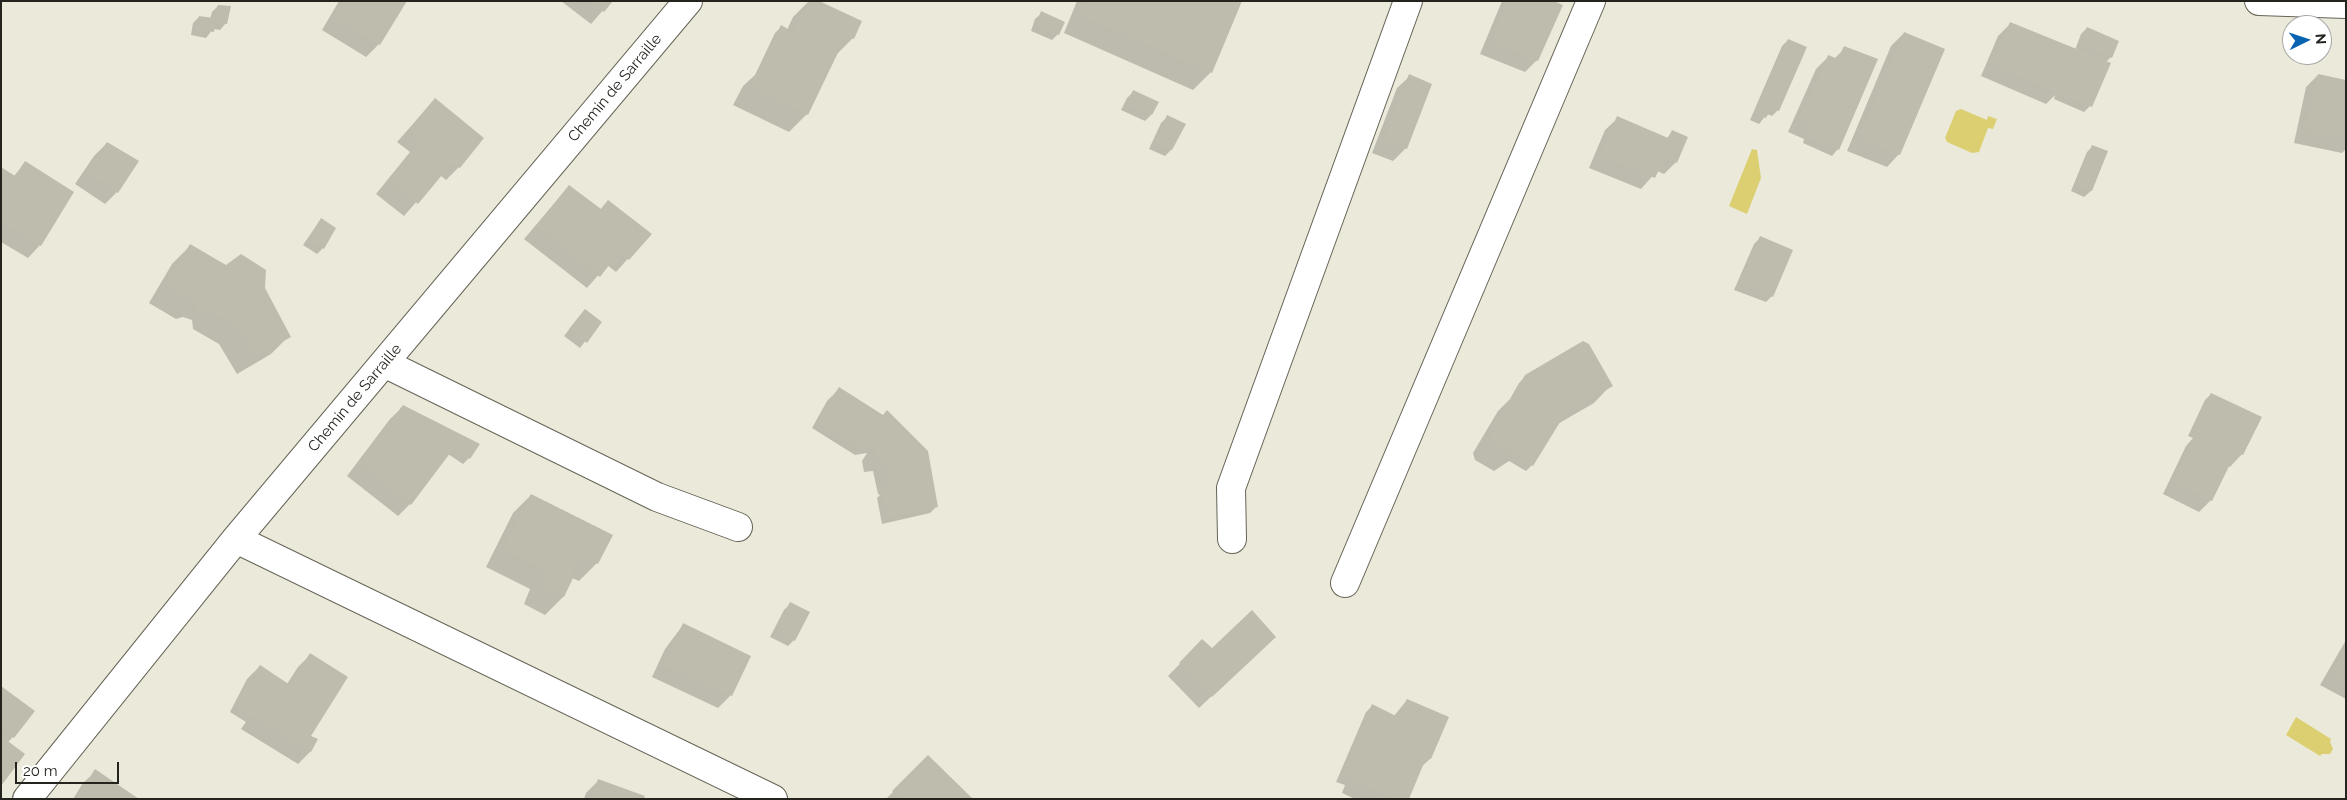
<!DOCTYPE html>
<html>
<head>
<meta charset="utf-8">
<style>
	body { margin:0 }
	#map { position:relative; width:2347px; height:800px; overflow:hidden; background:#ebeada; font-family:Raleway,sans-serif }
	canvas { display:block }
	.frame { position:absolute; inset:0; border:2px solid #24231e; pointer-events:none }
	.north { position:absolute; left:2282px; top:15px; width:50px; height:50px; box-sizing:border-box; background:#fff; border:1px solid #a7a7a5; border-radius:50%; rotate:86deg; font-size:14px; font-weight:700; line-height:20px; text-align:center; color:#24231e }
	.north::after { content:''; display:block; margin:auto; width:18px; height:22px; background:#0864b1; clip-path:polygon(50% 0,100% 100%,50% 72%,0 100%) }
	.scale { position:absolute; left:15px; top:762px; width:104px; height:22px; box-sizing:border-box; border:2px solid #24231e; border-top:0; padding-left:6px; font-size:15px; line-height:18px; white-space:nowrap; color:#24231e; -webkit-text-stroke:4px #fff; paint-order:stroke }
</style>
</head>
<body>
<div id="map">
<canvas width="2347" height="800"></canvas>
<div class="frame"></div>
<div class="north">N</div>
<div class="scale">20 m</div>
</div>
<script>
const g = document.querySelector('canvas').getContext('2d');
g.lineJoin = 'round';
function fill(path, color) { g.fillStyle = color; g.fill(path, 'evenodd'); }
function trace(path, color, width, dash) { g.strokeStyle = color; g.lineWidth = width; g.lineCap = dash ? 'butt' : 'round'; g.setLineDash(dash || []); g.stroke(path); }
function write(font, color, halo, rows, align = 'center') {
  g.font = font + ' Raleway,sans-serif'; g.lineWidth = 4; g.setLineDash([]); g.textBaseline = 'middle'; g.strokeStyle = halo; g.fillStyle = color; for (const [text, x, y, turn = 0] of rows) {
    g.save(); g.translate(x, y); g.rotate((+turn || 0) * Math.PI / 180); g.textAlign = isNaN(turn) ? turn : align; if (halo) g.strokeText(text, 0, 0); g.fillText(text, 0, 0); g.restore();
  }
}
const water = new Path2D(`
	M1961,109L1987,120L1988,116L1997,119L1993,129L1988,128L1979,152L1972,153L1947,142L1945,138L1956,111Z
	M1752,149L1757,150L1761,178L1747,214L1729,206Z
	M2296,717L2331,739L2330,742L2333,749L2330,754H2322L2320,756L2286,735Z`);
const shadow = new Path2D(`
	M339,1H405L379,44L366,57L322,30Z
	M561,1H611L591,24Z
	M809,1H816L853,38L835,56L807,114L789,132L733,105L743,86L755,75L775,33L781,27L787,30L793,17Z
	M1077,1H1241L1211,72L1193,90L1064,33Z
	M1502,1H1551L1537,60L1525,72L1480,54Z
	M218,6L226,23L220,30L213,29L206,38L191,35L193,23L199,17L210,19L212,12Z
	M1042,13L1058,34L1052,40L1031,31L1035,19Z
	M2011,23L2075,50L2081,34L2087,28L2111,57L2106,62L2090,106L2084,112L2054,99L2055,95L2046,104L1981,76L1998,36Z
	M1904,33L1899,154L1887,167L1847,151L1891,46Z
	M1788,40L1778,110L1772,116L1767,114L1759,124L1750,120L1782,46Z
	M1845,48L1838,149L1832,156L1803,143L1804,139L1788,132L1816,69L1828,57L1834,59Z
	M2318,75L2346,81V149L2342,153L2294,143L2306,87Z
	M1410,76L1406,148L1393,161L1372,153L1397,88Z
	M1133,92L1151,115L1145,121L1121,110L1127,98Z
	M435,99L459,167L446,180L440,175L404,216L376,194L410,152L397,142Z
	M1167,117L1171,150L1165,156L1149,149L1161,123Z
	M1618,118L1666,139L1673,132L1676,162L1664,174L1657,171L1641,189L1589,168L1605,130Z
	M107,143L117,192L105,204L75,184L94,156Z
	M2093,146L2106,152L2091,191L2084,197L2071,191L2087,152Z
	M25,163L40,245L28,258L1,242V168L14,176Z
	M569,186L600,210L608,201L650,234L616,272L607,265L587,288L524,239Z
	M321,219L323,248L317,254L303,245Z
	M1760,238L1772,296L1766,302L1734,290L1754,244Z
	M190,246L263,287L289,336L271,354L237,374L219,344L193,329L192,320L183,317L176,319L149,303L172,264Z
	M579,317L600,322L580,348L564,336Z
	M1526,376L1611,385L1594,403L1556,425L1532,465L1526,471L1509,461L1494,471L1475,460L1473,453L1498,411L1510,399L1519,383Z
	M839,389L937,506L930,513L882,524L877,498L880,495L878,494L873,471L864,472L862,461L867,453L855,455L812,428L827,401Z
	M2211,394L2242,454L2230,467L2228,466L2211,500L2199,512L2163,494L2186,446L2193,438L2188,436L2205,400Z
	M403,407L469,458L463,464L448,454L410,504L398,516L347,476L390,419Z
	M531,495L611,535L597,563L579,581L572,578L563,597L545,615L524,604L530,589L486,567L513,513Z
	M790,604L794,640L788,646L770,637L784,610Z
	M683,625L749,656L730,696L718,708L652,677L665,649Z
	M2346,640V699L2320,685Z
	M1202,641L1212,650L1262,649L1199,708L1168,676Z
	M311,654L309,736L317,740L310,752L298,764L241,729L246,722L230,712L247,679L260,666L287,684L298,667Z
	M1,688L13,737L8,742L1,784Z
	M1407,700L1430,759L1420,768L1407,799H1355L1342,793L1345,785L1336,782L1366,712L1372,706L1394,716Z
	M928,757L971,799H886Z
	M96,771L137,799H73L83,783Z
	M598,781L643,799H584L586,793Z`);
const building = new Path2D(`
	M343,1H407L380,45L334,17Z
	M590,1H613L604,12Z
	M809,1H819L862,21L854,39L846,36L808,115L750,87L781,25L793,32Z
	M1087,1H1242L1212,73L1081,15Z
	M1508,1H1554L1563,5L1538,61L1492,41Z
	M218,5L231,6L227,24L215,23L214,32L196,29L199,16L214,18Z
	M1041,11L1065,22L1059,35L1036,25Z
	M2010,22L2111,63L2092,107L1992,64Z
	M2087,27L2119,41L2112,58L2080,43Z
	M1904,32L1945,49L1900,155L1859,138Z
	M1788,39L1807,47L1779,111L1771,108L1766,118L1755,114Z
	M1844,46L1878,59L1839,150L1808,137L1813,125L1800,120L1828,55L1838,59Z
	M1409,74L1432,84L1407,149L1384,140Z
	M2318,74L2346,80V139L2305,131Z
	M1133,90L1159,102L1152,115L1127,104Z
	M435,98L484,138L460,168L452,163L418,204L388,181L421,139L409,129Z
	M1167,115L1186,124L1172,150L1154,143Z
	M1617,116L1668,138L1672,130L1688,137L1677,163L1665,157L1655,178L1600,155Z
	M107,142L139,161L118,193L87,171Z
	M2092,145L2108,151L2092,191L2076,185Z
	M25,161L74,192L41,246L1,222V167L15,176Z
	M569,185L601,209L608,200L652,234L629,260L619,252L600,277L536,226Z
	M321,218L336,228L324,249L308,239Z
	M1760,236L1793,250L1773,297L1739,283Z
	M190,244L226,265L241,254L266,270L265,288L291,337L255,357L237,326L210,311L198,315L195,302L166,284Z
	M585,309L602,322L587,343L569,329Z
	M1583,341L1589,344L1613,386L1565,414L1533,466L1492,442L1491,434L1525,375Z
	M839,387L883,415L887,410L928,451L938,507L888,518L882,491L891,488L885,460L877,461L874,447L862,449L817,421Z
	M2211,393L2262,417L2243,455L2236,452L2212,501L2175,482L2198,432L2193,429Z
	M403,405L480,444L470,459L454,448L411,505L358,463Z
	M531,494L613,535L598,564L580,555L571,574L574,576L564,597L541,586L547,571L503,549Z
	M790,602L810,612L795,641L776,631Z
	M1252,610L1276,637L1212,697L1179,663L1202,639L1212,648Z
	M683,623L751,656L732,696L664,665Z
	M2346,647V680L2331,672Z
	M310,653L348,677L311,736L318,739L311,752L235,705L260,665L290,685Z
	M1,686L35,711L14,738L1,727Z
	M1407,699L1449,717L1431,759L1426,758L1409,799H1396L1342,775L1372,704L1398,717Z
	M1,736L25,754L1,786Z
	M928,755L973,799H901L892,791Z
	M95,769L139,799H76Z
	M598,779L645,796L644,799H591Z`);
const minor = new Path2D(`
	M2259,1L2346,4
	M384,363L657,497L738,527
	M236,539L773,799
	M1232,539L1231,488L1408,1
	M1345,583L1591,1
	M27,799L236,539L688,1`);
const streetNames = [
	["Chemin de Sarraille",615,88,-50],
	["Chemin de Sarraille",355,398,-50]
];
fill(water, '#dccf72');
fill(shadow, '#0003');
fill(building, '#bdbcad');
trace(minor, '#666457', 30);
trace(minor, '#fff', 28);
write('15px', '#24231e', '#fff', streetNames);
</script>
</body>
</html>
